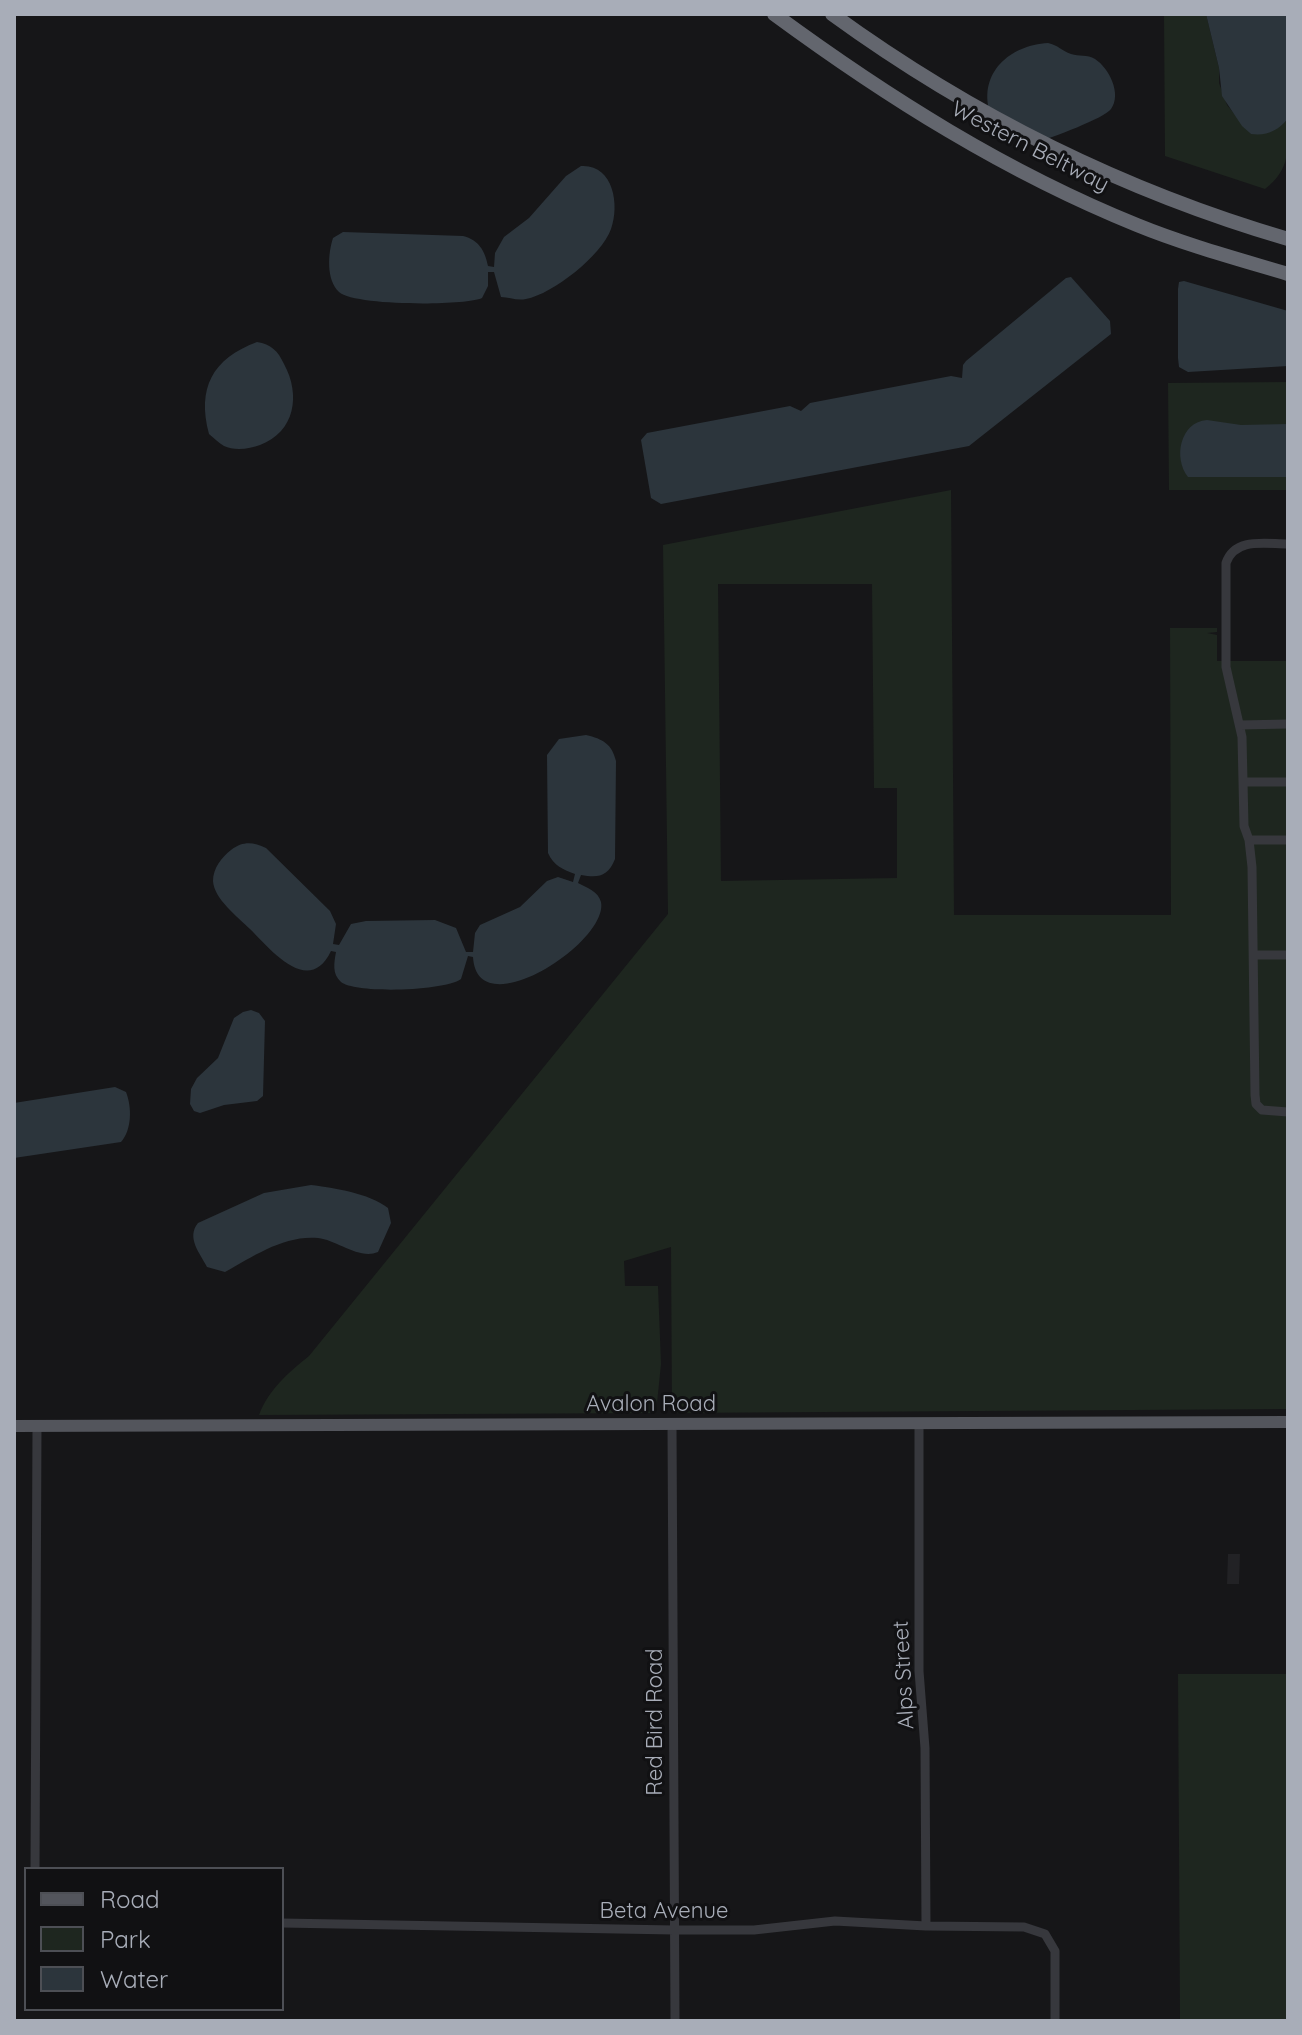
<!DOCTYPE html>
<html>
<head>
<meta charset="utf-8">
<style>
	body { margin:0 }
	#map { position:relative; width:1302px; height:2035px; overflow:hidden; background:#161618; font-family:Quicksand,sans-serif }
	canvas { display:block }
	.frame { position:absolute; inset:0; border:16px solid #a8adb8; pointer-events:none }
	.legend { position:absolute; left:24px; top:1867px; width:260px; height:144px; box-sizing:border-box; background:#111113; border:2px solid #4d4f55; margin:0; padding:10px 14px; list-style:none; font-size:24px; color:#a8adb8 }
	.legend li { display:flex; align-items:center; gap:16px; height:40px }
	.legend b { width:40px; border:2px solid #4d4f55 }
</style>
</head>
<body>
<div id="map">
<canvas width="1302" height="2035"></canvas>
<div class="frame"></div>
<ul class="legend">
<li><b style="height:10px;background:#53555c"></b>Road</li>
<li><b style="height:22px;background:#1e261f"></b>Park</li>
<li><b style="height:22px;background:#2c353c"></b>Water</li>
</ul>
</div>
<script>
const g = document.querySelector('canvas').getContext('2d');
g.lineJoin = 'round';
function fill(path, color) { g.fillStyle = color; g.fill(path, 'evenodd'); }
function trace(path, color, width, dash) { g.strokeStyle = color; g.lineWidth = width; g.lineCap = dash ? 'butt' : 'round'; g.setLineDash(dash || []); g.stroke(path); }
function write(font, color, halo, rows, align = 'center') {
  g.font = font + ' Quicksand,sans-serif'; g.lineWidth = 6; g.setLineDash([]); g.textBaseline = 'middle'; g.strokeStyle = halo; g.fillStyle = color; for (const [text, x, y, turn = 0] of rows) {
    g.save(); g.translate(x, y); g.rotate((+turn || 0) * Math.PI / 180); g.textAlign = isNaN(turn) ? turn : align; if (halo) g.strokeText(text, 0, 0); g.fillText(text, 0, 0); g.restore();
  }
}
const built = new Path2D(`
	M1228,1554H1240L1239,1584H1227Z`);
const green = new Path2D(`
	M1164,14H1206L1219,68V83L1227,105L1251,134L1285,122L1288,119C1288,149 1291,169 1265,189L1165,156Z
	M1288,382V490H1169L1168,383Z
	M951,490L954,915H1171L1170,628H1217V632L1207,633L1217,635V661H1288V1409L672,1413L671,1247L624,1261L625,1286H658L661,1364L656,1413L259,1415C269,1389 288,1373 309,1356L668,914L663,545ZM718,584H872L874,788H897V878L721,881Z
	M1178,1674H1288V2021H1180Z`);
const water = new Path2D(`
	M1206,14H1288V119C1277,131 1267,136 1251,134L1242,126L1222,96L1219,68Z
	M1048,43C1058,45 1062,51 1071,54C1079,57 1087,54 1095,59C1109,68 1122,94 1111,109C1105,118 1051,138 1037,142L990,113C978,73 1010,45 1048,43Z
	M581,166C613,164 620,204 611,229C602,255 553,294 526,299C517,301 509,297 501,297L494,272H488V286L482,298C464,306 354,306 339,292C326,280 328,253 333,238L343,232L463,236C479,240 485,251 488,266L494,267L495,253L504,237L529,218L566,176Z
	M1071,277L1110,321L1111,334L969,446L661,504L651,498L641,440L647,433L790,406L801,411L810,403L951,376L962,378L963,365L966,361L1066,278Z
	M1184,281L1288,311V366L1188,372L1179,367L1178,358V289L1179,282Z
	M257,342C271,344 278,351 284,364C301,395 295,432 260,445C250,449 234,451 224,446C219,443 214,438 209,434C197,388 212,359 257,342Z
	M1207,420L1241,425L1288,424V477H1188C1173,458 1180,422 1207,420Z
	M586,735C603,739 612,744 616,761L615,859C608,877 598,878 581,875L578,883C587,888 598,891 601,902C609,942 477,1028 473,957L468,956L461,979C445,991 356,994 341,982C332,974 334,963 336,952L331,951C309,997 271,950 250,929C238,917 214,899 213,881C213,868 222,857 231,850C243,841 253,842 266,848L330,911L336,924L333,944L339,945L351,924L366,921L435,920L456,928L466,952H473L475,933L480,925L520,907L547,881L558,877L573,882L575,874C562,869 554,866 548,853L547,755L559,739Z
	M251,1010L259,1013L265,1021L263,1096L257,1101L224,1105L200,1113L194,1111L190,1104L191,1089L197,1078L218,1058L234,1018L243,1012Z
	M115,1087L126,1092C132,1107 132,1130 121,1142L14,1158V1103Z
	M311,1185C335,1188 368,1193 388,1208L391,1223L378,1252C359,1260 337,1240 318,1238C284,1235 254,1256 225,1272L207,1267C200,1253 186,1238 198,1223L264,1193Z`);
const minor = new Path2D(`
	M1288,544C1265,544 1235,537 1226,563V667L1242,737L1244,826L1249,840L1252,867L1255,1095L1256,1104L1262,1110L1288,1112
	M1240,725L1288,724
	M1243,782H1288
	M1249,840H1288
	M1255,955H1288
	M919,1423V1671L925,1748L926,1926
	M672,1424L675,2021
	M35,1869L37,1426
	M282,1923L674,1930H754L835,1921L926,1926L1024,1927L1045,1934L1055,1951V2021`);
const major = new Path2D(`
	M14,1426L1288,1422`);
const highway = new Path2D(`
	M774,14C887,97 1006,172 1137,225C1186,245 1238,259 1288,274
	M832,14C971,115 1124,191 1288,239`);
const streetNames = [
	["Western Beltway",1030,147,27],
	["Avalon Road",651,1404],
	["Alps Street",904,1675,-93],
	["Red Bird Road",655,1722,-90],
	["Beta Avenue",664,1911]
];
fill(built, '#222225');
fill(green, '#1e261f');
fill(water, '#2c353c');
trace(minor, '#37383d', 9);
trace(major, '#53555c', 12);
trace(highway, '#63666e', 14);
write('22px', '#a8adb8', '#111113', streetNames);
</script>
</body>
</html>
